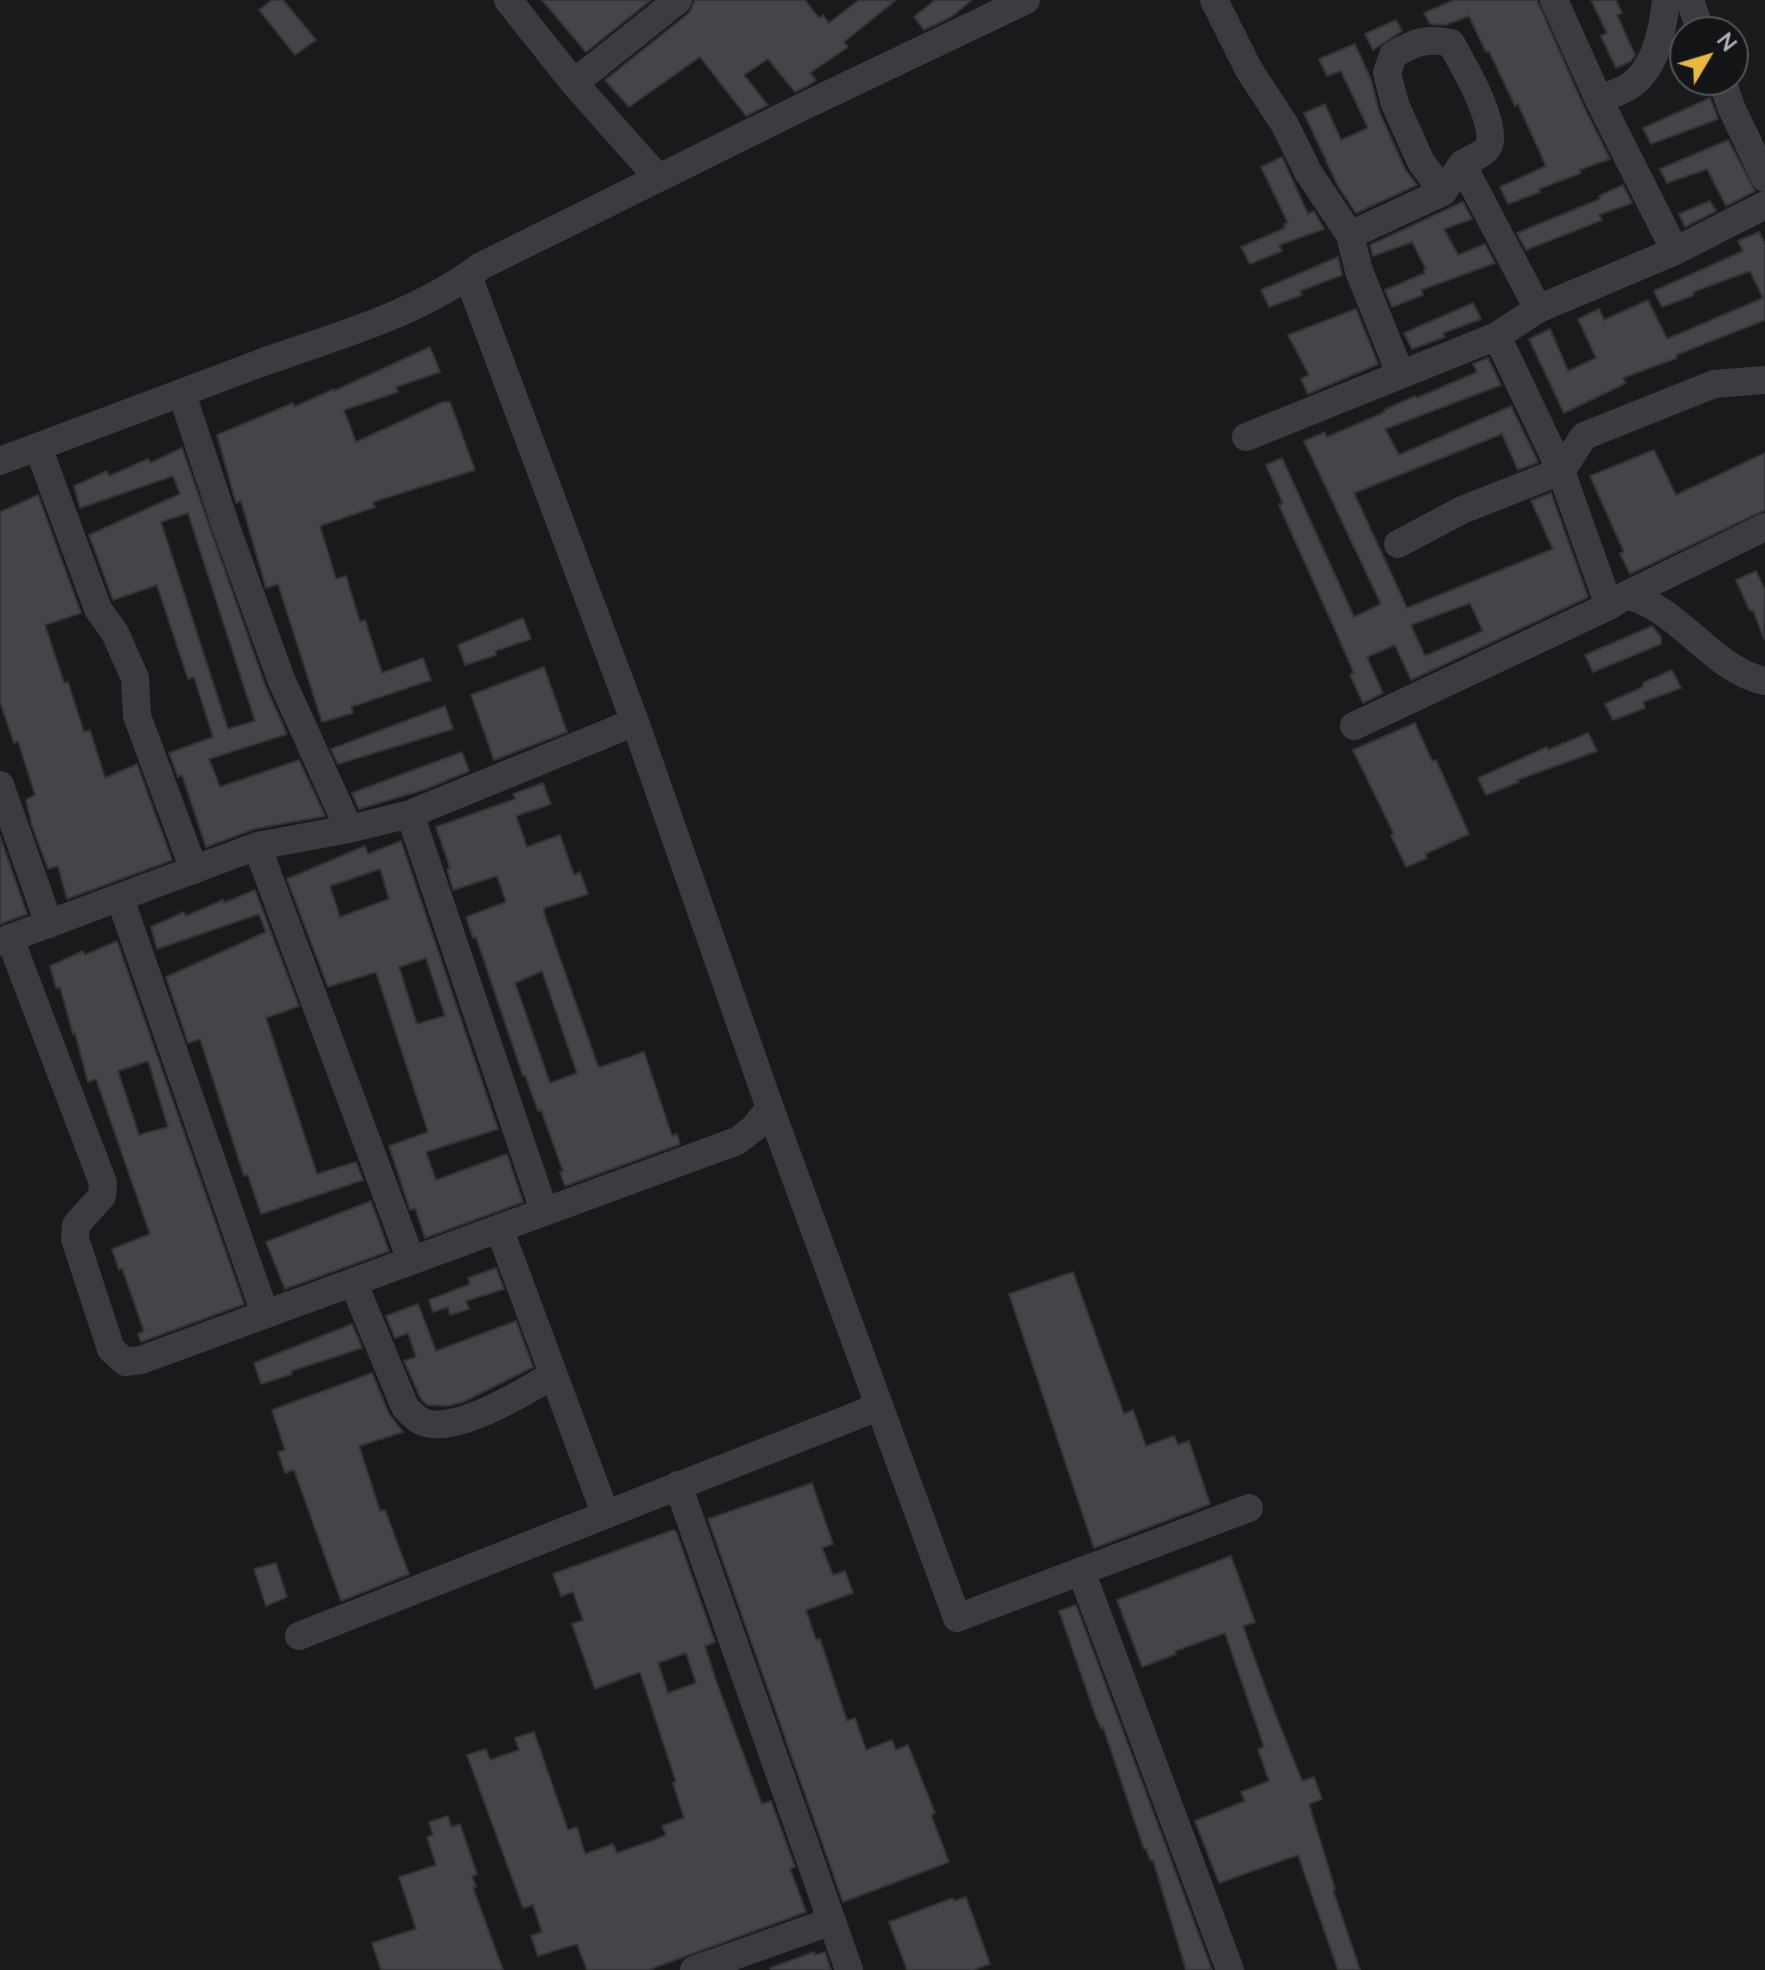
<!DOCTYPE html>
<html>
<head>
<meta charset="utf-8">
<style>
	body { margin:0 }
	#map { position:relative; width:1765px; height:1970px; overflow:hidden; background:#1a1a1c; font-family:"Nunito Sans",sans-serif }
	canvas { display:block }
	.north { position:absolute; left:1669px; top:16px; width:80px; height:80px; box-sizing:border-box; background:#151517; border:2px solid #525359; border-radius:50%; rotate:52deg; font-size:22px; font-weight:700; line-height:32px; text-align:center; color:#adb1bb }
	.north::after { content:''; display:block; margin:auto; width:28px; height:36px; background:#ecb741; clip-path:polygon(50% 0,100% 100%,50% 72%,0 100%) }
</style>
</head>
<body>
<div id="map">
<canvas width="1765" height="1970"></canvas>
<div class="north">N</div>
</div>
<script>
const g = document.querySelector('canvas').getContext('2d');
g.lineJoin = 'round';
function fill(path, color) { g.fillStyle = color; g.fill(path, 'evenodd'); }
function trace(path, color, width, dash) { g.strokeStyle = color; g.lineWidth = width; g.lineCap = dash ? 'butt' : 'round'; g.setLineDash(dash || []); g.stroke(path); }
const building = new Path2D(`
	M272,0H283L316,40L295,55L259,10Z
	M542,0H651L586,52Z
	M695,0H805L819,18L823,15L829,23L859,0H896L844,42L848,47L810,73L816,80L809,85L795,92L768,59L744,75L768,105L746,116L700,57L629,107L605,80L689,13Z
	M935,0H972L951,17L924,30L914,17Z
	M1454,0H1537L1584,107L1610,159L1579,170L1581,173L1539,189L1540,192L1508,204L1500,187L1546,166L1518,104L1515,106L1489,51L1486,52L1469,16L1445,25L1430,24L1424,13Z
	M1591,0H1616L1622,13L1617,15L1635,55L1631,61L1616,68L1601,36L1607,33Z
	M1396,20L1402,31L1373,50L1365,34Z
	M1355,44L1371,80L1379,111L1405,169L1417,185L1356,213L1338,186L1304,113L1325,104L1341,140L1368,128L1341,71L1327,76L1319,59Z
	M1710,98L1718,119L1651,144L1643,128Z
	M1728,140L1755,191L1726,206L1707,169L1667,183L1660,169Z
	M1282,157L1308,214L1314,211L1324,229L1279,245L1282,251L1250,264L1241,247L1285,228L1284,224L1288,223L1261,167Z
	M1623,185L1632,203L1599,215L1602,220L1526,250L1517,233L1600,199L1599,196Z
	M1710,201L1716,211L1685,227L1679,214Z
	M1463,202L1472,219L1444,229L1458,255L1485,244L1495,263L1421,290L1423,295L1392,307L1385,290L1425,273L1424,270L1426,269L1412,242L1373,256L1370,245Z
	M1759,232L1765,244V320L1676,355L1677,358L1623,378L1626,383L1564,413L1529,339L1550,329L1568,371L1596,358L1578,319L1599,309L1604,320L1648,300L1667,339L1763,298L1750,271L1693,292L1694,295L1662,307L1654,291L1743,251L1738,241Z
	M1338,257L1342,275L1300,291L1302,295L1269,307L1261,290Z
	M1473,303L1481,319L1443,333L1445,337L1412,349L1404,333Z
	M1356,309L1378,364L1308,394L1301,379L1309,375L1288,335Z
	M430,347L440,372L396,387L398,392L344,410L356,442L443,402H450L475,470L373,502L375,507L320,526L336,579L346,576L360,622L365,620L382,673L423,658L431,680L351,707L353,713L322,722L278,584L266,588L241,501L236,503L217,435L293,403L294,407L334,389V391Z
	M1488,358L1501,385L1385,429L1399,455L1511,406L1538,462L1518,470L1502,434L1354,493L1407,608L1553,549L1531,501L1551,493L1588,597L1411,680L1395,645L1367,657L1383,693L1363,703L1350,675L1354,673L1336,632L1279,505L1283,503L1266,465L1282,458L1354,617L1381,604L1304,441L1325,432L1327,437L1385,412L1384,410L1415,396L1417,398L1477,372L1473,364ZM1470,603L1483,631L1425,656L1411,625Z
	M182,448L265,685L287,734L209,759L220,787L299,760L325,816L254,829L206,847L182,775L178,777L169,753L213,737L194,677L188,679L157,585L113,600L89,535L180,494L173,476L80,508L74,486L107,471L109,476L148,459L150,463ZM188,513L255,721L228,729L161,522Z
	M1654,450L1676,495L1765,453V510L1630,574L1620,553L1624,552L1590,476Z
	M38,495L81,613L45,625L64,683L68,682L84,732L90,730L105,778L137,764L172,860L67,899L58,866L48,869L32,826L26,800L35,795L18,741L14,743L0,702V512Z
	M1756,571L1765,590L1764,639L1753,610L1750,611L1736,580Z
	M523,618L531,639L495,651L496,655L465,665L458,645Z
	M1652,626L1661,637V644L1593,672L1585,655Z
	M544,667L567,732L494,760L471,695Z
	M1672,670L1681,688L1643,702L1645,708L1613,720L1605,704L1643,687V683Z
	M445,706L453,729L338,764L331,749Z
	M1415,723L1432,761L1436,760L1469,834L1425,854L1427,858L1406,867L1391,835L1394,834L1353,750Z
	M1588,733L1597,751L1517,780L1519,782L1486,795L1478,778L1547,747L1548,750Z
	M462,752L469,771L426,789L359,809L352,793Z
	M543,783L551,804L516,816L527,847L560,835L574,875L580,872L588,894L544,908V913L598,1066L601,1067L644,1052L672,1136L677,1134L680,1144L565,1186L560,1172L563,1171L541,1110L538,1111L525,1075L523,1076L476,937L473,938L466,917L506,902L497,876L453,890L447,869L450,868L436,827L515,799L513,794ZM542,971L577,1073L550,1083L515,983Z
	M0,836L27,914L0,924Z
	M401,841L498,1129L426,1152L436,1180L507,1154L523,1202L425,1238L415,1208L410,1210L389,1146L428,1132L376,972L328,987L287,879L365,846L368,854ZM380,869L389,899L340,917L330,886ZM426,958L445,1016L417,1024L399,967Z
	M255,890L299,1006L266,1018L317,1174L356,1162L363,1180L261,1214L248,1175L244,1176L200,1039L188,1043L166,977L266,932L259,914L157,949L151,927L184,912L186,916L223,900L224,903Z
	M117,941L244,1304L141,1342L138,1334L144,1331L122,1268L119,1270L112,1249L150,1234L96,1079L88,1082L75,1033L73,1034L60,987L56,988L50,966L83,951L85,955ZM148,1061L168,1127L139,1135L118,1071Z
	M371,1201L389,1251L285,1289L266,1242Z
	M496,1268L504,1289L466,1301L469,1309L450,1315L448,1307L433,1312L429,1300L470,1284L468,1278Z
	M1073,1272L1124,1414L1133,1410L1146,1446L1174,1436L1178,1445L1189,1441L1210,1504L1094,1548L1009,1294Z
	M418,1304L436,1351L516,1321L533,1367L463,1402L447,1406L427,1405L421,1399L404,1361L416,1357L408,1333L395,1338L386,1316Z
	M352,1324L362,1348L291,1371L292,1374L261,1384L254,1363Z
	M372,1373L389,1414L403,1432L359,1446L380,1511L385,1510L409,1574L341,1601L294,1470L285,1473L278,1452L285,1450L272,1410Z
	M812,1483L833,1544L822,1548L833,1575L845,1571L853,1593L806,1610L816,1640L820,1639L847,1721L855,1718L866,1750L892,1740L896,1750L908,1745L935,1813L931,1815L949,1862L843,1902L708,1519Z
	M673,1530L676,1531L715,1642L705,1646L715,1678L762,1804L771,1801L795,1867L790,1869L806,1912L648,1970H587L577,1944L538,1956L531,1936L542,1932L533,1905L523,1908L467,1755L486,1749L490,1760L519,1750L515,1738L534,1732L568,1830L577,1827L585,1854L613,1844L617,1853L654,1840L666,1835L662,1826L684,1818L673,1783L676,1782L640,1672L595,1689L572,1624L583,1620L573,1592L561,1596L553,1574ZM686,1653L696,1683L668,1693L658,1663Z
	M1231,1556L1255,1622L1243,1626L1269,1698L1302,1781L1314,1777L1322,1799L1309,1804L1335,1889L1333,1890L1360,1970H1338L1298,1855L1219,1883L1195,1821L1245,1801L1241,1792L1269,1781L1258,1749L1264,1747L1225,1633L1175,1651L1176,1654L1142,1667L1117,1600Z
	M276,1563L287,1597L266,1606L254,1569Z
	M1076,1605L1212,1970H1186L1153,1860H1150L1146,1849H1144L1103,1727L1101,1728L1096,1717L1059,1611Z
	M448,1816L451,1827L460,1824L477,1874L472,1876L476,1887L473,1888L503,1970H381L372,1943L416,1929L399,1877L436,1865L427,1837L433,1835L429,1822Z
	M966,1897L990,1964L973,1970H907L889,1922L953,1898L954,1901Z
	M814,1952L815,1955L825,1952L831,1970H771L770,1968Z`);
const minor = new Path2D(`
	M508,0L574,83L658,178
	M1214,0L1249,70L1285,125L1308,172L1350,235L1359,271L1400,373
	M1554,0L1599,100L1675,251
	M1690,0L1701,32
	M1722,80L1731,107L1765,178
	M574,83L678,0
	M1599,100C1608,96 1619,92 1628,87C1656,70 1663,29 1666,0
	M1462,164L1443,192L1421,162L1395,104L1387,73L1393,55C1413,43 1427,37 1451,43C1462,63 1500,127 1488,147C1483,155 1470,159 1462,164L1538,309
	M1350,235L1443,192
	M468,276L635,722L770,1108L957,1618L1249,1508
	M1497,336L1561,471L1609,606
	M182,394L226,527L281,679L349,829
	M1246,437L1497,336L1538,309L1675,251L1765,205
	M38,447L98,609L115,633L135,678L137,716L194,870
	M0,461C86,429 172,396 258,364C335,336 415,316 481,266L802,107L1026,0
	M1398,544L1462,510L1561,471L1584,436L1714,384L1765,380
	M1626,595C1681,609 1711,669 1765,681
	M1354,726L1609,606L1626,595L1765,527
	M0,785L49,924
	M410,814L544,1211
	M257,846L411,1260
	M120,898L265,1314
	M10,939L103,1183L102,1196L76,1225L75,1239L111,1349L125,1362L141,1360L737,1141L754,1128L770,1108
	M0,942L257,846L349,829L410,814L635,722
	M499,1228L605,1513
	M353,1282L405,1407C409,1411 414,1417 419,1420C451,1439 525,1391 553,1375
	M678,1485L849,1970
	M1081,1571L1230,1970
	M299,1636L878,1407
	M694,1970L832,1921`);
fill(building, '#444549');
trace(building, '#343438', 2);
trace(minor, '#3b3c41', 28);
</script>
</body>
</html>
